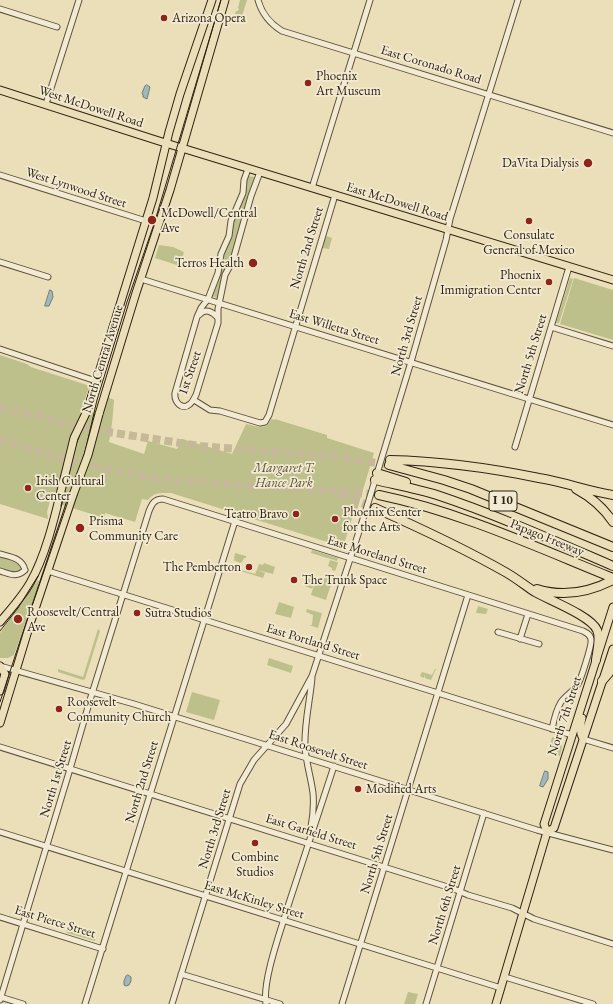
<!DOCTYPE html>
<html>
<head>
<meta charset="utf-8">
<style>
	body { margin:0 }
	canvas { display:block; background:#ebdfb9 }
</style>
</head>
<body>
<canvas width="613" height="1004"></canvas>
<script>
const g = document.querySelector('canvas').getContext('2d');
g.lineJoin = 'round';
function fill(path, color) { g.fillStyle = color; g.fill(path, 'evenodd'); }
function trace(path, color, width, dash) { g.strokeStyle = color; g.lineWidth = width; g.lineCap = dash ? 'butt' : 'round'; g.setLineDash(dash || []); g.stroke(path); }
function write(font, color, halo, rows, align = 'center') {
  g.font = font + ' "EB Garamond",serif'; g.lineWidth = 3.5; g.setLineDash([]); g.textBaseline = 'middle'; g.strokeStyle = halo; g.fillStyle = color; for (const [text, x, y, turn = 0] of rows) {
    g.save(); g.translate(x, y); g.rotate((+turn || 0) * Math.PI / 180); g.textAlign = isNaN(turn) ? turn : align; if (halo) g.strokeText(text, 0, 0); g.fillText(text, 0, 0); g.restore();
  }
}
const green = new Path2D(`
	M240,0H247L242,16L235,14L236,11H238L239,9L238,8Z
	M248,176L254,177L255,179V185L250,192L241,221L238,237L218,298L211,296L232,223Z
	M326,236L332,238L329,249L322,248Z
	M159,245L173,247L184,252L180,266L155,258Z
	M570,278L573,279L559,323H556Z
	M574,278L613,290V340L560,324Z
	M0,355L27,364L31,367L87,385L89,387L82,409L102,415L108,397L114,400C113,414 112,428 109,442L144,454L148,441L177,449L182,439L232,454L246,424C256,426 267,431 271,419L275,420V419L327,435V438L374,453L357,510L354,512L343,547L171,493C161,493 154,492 148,500L142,499L135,522L105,513L104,518L50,501L47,512L48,519L0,504Z
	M312,550L338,558L337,561L311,553Z
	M235,553L246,556V558H244L242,562L240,563L233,560L235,559L234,558Z
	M0,556L21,564L22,569L18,574L0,569Z
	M330,560L337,562L338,563L335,571L332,570V568L328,566Z
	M264,563L275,567L273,574L257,570L259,564L263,565Z
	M231,567L255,574L257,570L265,573L263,578L231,568Z
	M307,574L316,577L312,589L303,585Z
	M331,574L334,575L326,600L311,595L316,578L323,579L325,576L330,575Z
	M38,580L39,581L37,590L14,655L8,658H0V633Z
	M279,602L294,607L291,618L275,614Z
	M478,606L488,609L486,614L476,613Z
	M307,609L322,613L318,628L309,625H312L313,615L306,612Z
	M98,629L100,631L85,679L83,680L58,672V669L83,677Z
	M269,658L293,666L291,673L267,665Z
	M435,669H436L431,680L425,678V674L424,678L420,676L422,672L432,675Z
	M192,692L220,700L214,720L186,712Z
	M552,737L560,740L562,747L560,756L548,752Z
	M66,930L95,939V941L67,933Z
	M408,992L418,994L415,1004H404Z`);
const water = new Path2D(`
	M147,85L150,87L147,99L143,97V95L142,93L145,86Z
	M50,290L52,291L53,297L49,306H45Z
	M545,771L548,772V779L543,787L540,786Z
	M128,975L131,977V981L129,985L126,986L124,985V981L126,976Z`);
const highwayTunnel = new Path2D(`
	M0,407L88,429L200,446L298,454L346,458L389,465
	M0,439L77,463L153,478L238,485L330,490L379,495
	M340,494L375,508`);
const minor = new Path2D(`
	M258,0C262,14 269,23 282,31L613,133
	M0,9L57,27
	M46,104L79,0
	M248,169L244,180L243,193L231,221L229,236L221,254L218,273L208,299L201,308L197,317L175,393C174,402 182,411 190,404C193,402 194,398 196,395L218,323V309L225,275L233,260L251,196L260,172
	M0,175L146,221
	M312,188L370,0
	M0,262L48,277
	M141,279L613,425
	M199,315C205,308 212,311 218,318
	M551,327L613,346
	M0,349L96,381
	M194,400L210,410L220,411L260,423L265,422L269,415L335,195
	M515,447L569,267
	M0,554C11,557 22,558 25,570
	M0,571C10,574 17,578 25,570
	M48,571L572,735
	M498,632L539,644
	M520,639L528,614
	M0,666L134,704L537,830L613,850
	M583,739L613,748
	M0,747L454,889L468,895L512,908L534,919L613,944
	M311,827C313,816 314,804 313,793C311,778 306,762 305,747C304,724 310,701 312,678
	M0,832L501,988
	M0,917L103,949
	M181,974L280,1004
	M505,977L593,1004
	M0,997L23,1004
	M0,1000L70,769L90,700L149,511C152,504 154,499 163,499L583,631C587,633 591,635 591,640C592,645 581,679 578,684C574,691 566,695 561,702C556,710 554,719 552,729
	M85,1004L235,521
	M172,1004L240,784L254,760L286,724L312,676L365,513L411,362L446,240L450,219L518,0
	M266,1004C262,981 281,930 288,906C303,859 319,813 334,766
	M342,1004L468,595
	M426,1004L484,813`);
const major = new Path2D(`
	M0,90L159,141L613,280
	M87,411L153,198L169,132L180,94L212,0
	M99,414L136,293L170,190L225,0
	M0,622C10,610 22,597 30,583C45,557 54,520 61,491
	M0,666L5,674L0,691
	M582,718C580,727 579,731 583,739
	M0,723L30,624L73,495
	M547,832L554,828L613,649
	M496,1004L547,832L544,824L613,607`);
const highway = new Path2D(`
	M390,460C440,461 490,468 539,478C564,482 588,491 613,495
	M389,465L444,480L471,489L613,547
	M377,473L406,482
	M375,480C396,485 417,489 437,495C497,515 555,541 613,566
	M576,489C591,497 603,507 613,522
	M379,495C461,512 536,547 613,578
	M375,508C420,528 465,549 507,573C517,579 526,586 535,592C549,600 591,616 597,630C601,638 597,651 596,660
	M537,589C563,597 588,593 613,580
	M602,681L609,673L613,664`);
const tram = new Path2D(`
	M61,506L72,455L92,403
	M0,631L18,608L38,576
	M0,702L21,638L85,452L97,400L127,302L154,224L221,0`);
const majorBridge = new Path2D(`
	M61,491L74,438L87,411
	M73,495L88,455L99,414`);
const markers = [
	[164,18,4,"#8f2418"],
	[308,83,4,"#8f2418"],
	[588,163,5,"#8f2418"],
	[152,220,5,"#8f2418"],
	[529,221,4,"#8f2418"],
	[253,263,5,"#8f2418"],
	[549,282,4,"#8f2418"],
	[28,488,4,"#8f2418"],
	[296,514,4,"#8f2418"],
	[335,519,4,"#8f2418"],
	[80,528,5,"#8f2418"],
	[249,567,4,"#8f2418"],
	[294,580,4,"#8f2418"],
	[137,613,4,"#8f2418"],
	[18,619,5,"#8f2418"],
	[59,709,4,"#8f2418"],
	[358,789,4,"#8f2418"],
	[255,843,4,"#8f2418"]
];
const shields = [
	[503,501,28]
];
const shieldNames = [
	["I 10",503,501]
];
const poiNames = [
	["Arizona Opera",172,18],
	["Phoenix",316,76],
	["Art Museum",316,91],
	["DaVita Dialysis",579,163,"right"],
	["McDowell/Central",161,213],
	["Ave",161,228],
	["Consulate",529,235,"center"],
	["General of Mexico",529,250,"center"],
	["Terros Health",244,263,"right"],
	["Phoenix",541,275,"right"],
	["Immigration Center",541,290,"right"],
	["Irish Cultural",36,481],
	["Center",36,496],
	["Phoenix Center",343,512],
	["for the Arts",343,527],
	["Teatro Bravo",288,514,"right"],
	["Prisma",89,521],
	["Community Care",89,536],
	["The Pemberton",241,567,"right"],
	["The Trunk Space",302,580],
	["Roosevelt/Central",27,612],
	["Ave",27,627],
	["Sutra Studios",145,613],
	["Roosevelt",67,702],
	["Community Church",67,717],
	["Modified Arts",366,789],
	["Combine",255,857,"center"],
	["Studios",255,872,"center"]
];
const streetNames = [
	["East Coronado Road",431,65,17],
	["West McDowell Road",91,107,18],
	["West Lynwood Street",76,188,18],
	["East McDowell Road",397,202,17],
	["North 2nd Street",307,248,-73],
	["East Willetta Street",334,327,17],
	["North 3rd Street",407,336,-74],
	["North 5th Street",531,354,-73],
	["North Central Avenue",103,359,-73],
	["1st Street",190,373,-71],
	["Papago Freeway",547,538,22],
	["East Moreland Street",377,555,17],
	["East Portland Street",313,642,17],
	["North 7th Street",565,716,-72],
	["East Roosevelt Street",318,750,18],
	["North 1st Street",56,779,-73],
	["North 2nd Street",142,782,-73],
	["North 3rd Street",215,829,-73],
	["East Garfield Street",311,832,17],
	["North 5th Street",377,854,-73],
	["East McKinley Street",254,900,17],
	["North 6th Street",445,905,-73],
	["East Pierce Street",55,922,17]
];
const parkNames = [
	["Margaret T.",284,468],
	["Hance Park",284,483]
];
fill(green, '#bdc08b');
fill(water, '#9eb9bb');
trace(water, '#727d77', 1);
trace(highwayTunnel, '#c5b998', 8, [8, 4]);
trace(minor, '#5e513c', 7);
trace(major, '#2f2212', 9);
trace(highway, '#2f2212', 10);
trace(minor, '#f2ead2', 5);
trace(major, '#ebdfb9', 7);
trace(highway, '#ebdfb9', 8);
trace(tram, '#2f2212', 1);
trace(majorBridge, '#2f2212', 9, []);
trace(majorBridge, '#ebdfb9', 7);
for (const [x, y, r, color] of markers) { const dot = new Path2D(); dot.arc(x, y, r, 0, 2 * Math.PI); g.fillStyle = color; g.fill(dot); trace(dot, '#f2ead2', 1.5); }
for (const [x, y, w] of shields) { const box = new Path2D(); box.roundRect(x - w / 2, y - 10, w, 20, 3); g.fillStyle = '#f2ead2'; g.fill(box); trace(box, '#2f2212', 1); }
write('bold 12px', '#2f2212', null, shieldNames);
write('13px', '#2f2212', '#f2ead2', poiNames, 'left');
write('13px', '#2f2212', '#f2ead2', streetNames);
write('italic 13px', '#5a5136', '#f2ead2', parkNames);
</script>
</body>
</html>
